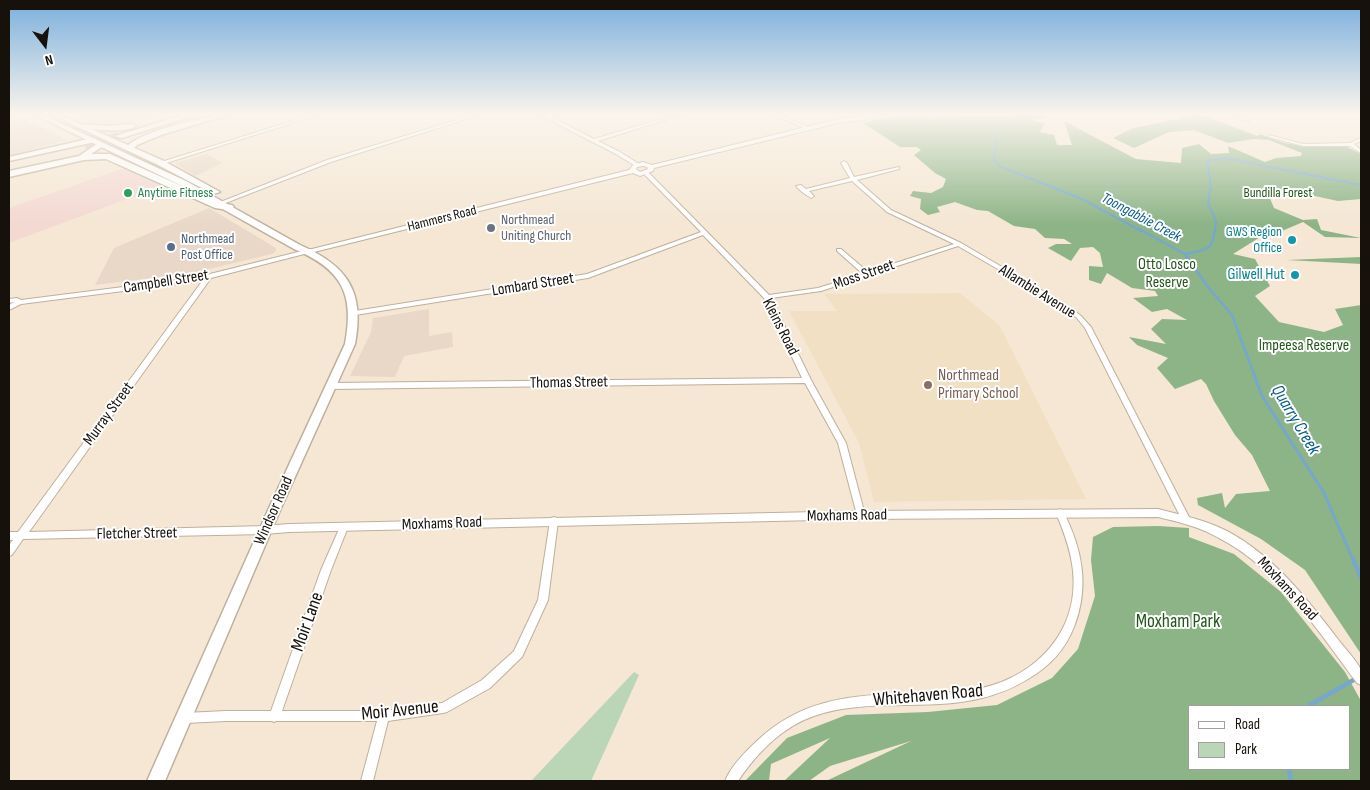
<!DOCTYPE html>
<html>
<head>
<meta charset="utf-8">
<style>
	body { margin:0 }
	#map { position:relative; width:1370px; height:790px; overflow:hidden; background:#f5e7d4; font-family:"Sofia Sans Condensed",sans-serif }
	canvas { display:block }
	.frame { position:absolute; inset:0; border:10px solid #16110a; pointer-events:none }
	.legend { position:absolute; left:1188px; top:705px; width:162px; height:65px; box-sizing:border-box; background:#fff; border:1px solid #a2a09d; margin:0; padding:6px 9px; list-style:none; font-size:15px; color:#16110a }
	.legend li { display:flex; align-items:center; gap:10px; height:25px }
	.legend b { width:25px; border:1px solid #a2a09d }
	.north { position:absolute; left:20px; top:20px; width:50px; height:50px; -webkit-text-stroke:4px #fff; paint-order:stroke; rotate:165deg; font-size:14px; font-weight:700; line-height:20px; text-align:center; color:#16110a }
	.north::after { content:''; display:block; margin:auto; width:18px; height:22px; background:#16110a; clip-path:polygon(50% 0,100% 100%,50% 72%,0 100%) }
</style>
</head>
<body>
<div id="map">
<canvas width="1370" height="790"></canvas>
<div class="frame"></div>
<ul class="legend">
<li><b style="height:6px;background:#fff"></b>Road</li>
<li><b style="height:14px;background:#bbd5b7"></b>Park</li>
</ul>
<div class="north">N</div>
</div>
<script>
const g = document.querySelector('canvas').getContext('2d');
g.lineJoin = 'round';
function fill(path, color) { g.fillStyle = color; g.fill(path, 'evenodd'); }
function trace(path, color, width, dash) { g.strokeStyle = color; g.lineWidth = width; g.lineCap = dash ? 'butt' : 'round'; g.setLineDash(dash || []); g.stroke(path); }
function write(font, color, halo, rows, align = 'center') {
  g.font = font + ' "Sofia Sans Condensed",sans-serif'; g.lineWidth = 4; g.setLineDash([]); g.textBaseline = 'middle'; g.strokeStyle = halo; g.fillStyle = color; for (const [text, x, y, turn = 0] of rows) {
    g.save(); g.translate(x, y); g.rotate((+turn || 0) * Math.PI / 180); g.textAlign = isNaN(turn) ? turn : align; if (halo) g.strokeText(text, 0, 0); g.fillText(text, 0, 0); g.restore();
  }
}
const commercial = new Path2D(`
	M9,114H12L68,140L9,156Z
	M74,114H166L118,125L96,124Z
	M207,154L223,163L195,176L175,163Z
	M209,208L276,248V251L272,254L192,273L95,285L114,248Z
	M429,309V336L452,332L453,347L404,356L395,377L350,376L371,332L373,318Z`);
const industrial = new Path2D(`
	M124,168L162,186L9,243V208Z`);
const built = new Path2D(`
	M960,293L1000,326L1086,499L874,502L859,443L789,311H837L824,294Z`);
const green = new Path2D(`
	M634,672L639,675L591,781H531Z`);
const forest = new Path2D(`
	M1041,114L1046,118L1033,119L1036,122L1045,123L1040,132L1054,135L1057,145H1072L1064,121L1136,159L1181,163L1182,148L1199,144L1211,154L1229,153L1228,146L1265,162L1276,158L1301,156L1302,153L1269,140L1254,139L1228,143L1194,130L1169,132L1134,148L1113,138L1133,128L1178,119L1190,114L1203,115L1257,136L1260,134L1284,143L1313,147L1345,146L1361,154V199L1338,201L1315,196H1269L1274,208L1303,220L1317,219L1321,230L1361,238L1325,237L1303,222L1282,231H1270L1233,254L1255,259L1270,286L1255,296L1279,322L1324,332L1343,325L1335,309L1361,305V654L1305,570L1261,539L1198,505L1197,498L1222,493L1225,508L1236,494L1270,491L1252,455L1235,435L1214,401L1206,384L1201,379L1175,389L1157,368L1168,358L1137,345L1129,337L1166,344L1151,329L1162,319L1187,320L1167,309L1152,312L1133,298L1158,296L1155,291L1132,288L1107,273L1101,284L1089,280V266L1103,267L1100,253L1093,247L1080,248L1071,261L1048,248L1056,244H1072L1064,239L1045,238L1035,229L1014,226L988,211L977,210L955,202L937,207L940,212L928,215L920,209L921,199L910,196L913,191L931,193L943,187L946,179L935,173L914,155L921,150L917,147H900L863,123C886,118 910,112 933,120L939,117Z
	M1361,257V264L1287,260Z
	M1158,526L1189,528V537L1234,554L1281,592L1345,672L1361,701V781H826L911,741L830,766L809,781H784L830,738L771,764L769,781H745L787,738L846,715L928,712L997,705L1052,678L1078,649L1095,596L1091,560L1093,537L1113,527ZM1189,706H1349V769H1189Z`);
const streamFar3 = new Path2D(`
	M984,114L997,135L994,160L999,166L1082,199L1141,231
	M1215,231L1216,221L1208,203L1211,186L1207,161L1225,158L1361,185`);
const streamFar2 = new Path2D(`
	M1139,229L1185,254C1206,249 1212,253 1215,229
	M1185,254L1208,287L1232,315L1255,377`);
const streamFar1 = new Path2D(`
	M1254,375L1262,396L1324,493L1353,560`);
const stream = new Path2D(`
	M1353,559L1361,578
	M1308,706L1357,678
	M1289,769L1291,781`);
const trunkTunnel = new Path2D(`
	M85,146L119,136`);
const minor = new Path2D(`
	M315,114H321L163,164L158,163Z
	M476,114H482L331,162L223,204H219L218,203L327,160Z
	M538,114H543L547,116L559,114L551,117L594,139L678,114H684L598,141L620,152L639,164L640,165L637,167L616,154Z
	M771,114H777L810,128L806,129Z
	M1231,114H1237L1250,120L1246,121Z
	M1269,135L1303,144L1350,143L1361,138V141L1354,144L1361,150V153L1350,146H1303L1269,137Z
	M844,161L847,163L854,177L899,167V169L857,180L891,210L961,243L1067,305L1081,316L1091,327L1190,519L1189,522L1186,523L1183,522L1085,328L1077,318L1063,307L958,246L821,291L771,298L811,380L846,443L865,515L864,517L861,519L858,517L857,515L838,443L805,383L331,389L327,386L331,383L802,378L764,298L703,235L588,278L355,315L352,313L355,311L587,274L701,232L644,174L643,173L646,171L648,172L769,295L818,288L863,274L837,251V249H841L868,272L954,244L887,212L852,181L809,191L814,196L811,198L802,192L796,186L801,185L806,189L850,178L841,163Z
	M310,249L312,250V252L211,278L29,532L265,526L268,527L269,530L268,533L265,534L23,539L12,555L9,556V545L13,540H9V532H18L203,280L194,282L21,304L9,310V305L14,302L9,303V299L17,298L21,300L194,278Z
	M1060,509L1063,511C1082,548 1090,586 1074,627C1065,650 1049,667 1028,679C1013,688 999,694 982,698C927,712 869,697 814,716C782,727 756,754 738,781H725C731,766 746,751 758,740C798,702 846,695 899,694C926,693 955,694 982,688C1038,675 1079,630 1073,571C1071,551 1064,532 1056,513L1057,511Z
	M554,517L557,518L558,521L548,600L522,657L490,688L447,712L443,713L388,721L373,781H361L377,721H276L274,722L272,721H226L185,723L181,722L180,718L181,714L185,713L226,711H271L321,570L340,527L341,524L344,523L347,524L348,527L331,570L282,711H384L442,703L482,680L514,651L538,600L550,521L551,518Z`);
const tertiary = new Path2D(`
	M878,114H958L955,116L878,118L838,123L654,168L653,171L640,176L633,173L310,253L306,251L308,250L629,170L633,165L643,162L652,165L838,119ZM643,166L647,167L648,169L640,172L636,169L637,167Z
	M1158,509C1182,515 1205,520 1227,531C1274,556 1309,601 1340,642C1345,648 1359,664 1361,670C1363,673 1361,680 1361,685L1357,683C1318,631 1279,569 1219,538C1200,527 1179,522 1158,517L861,519L289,532L265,534L261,533L260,530L261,527L265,526L289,524L861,511Z`);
const primary = new Path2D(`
	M33,114H41L186,181L300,245C348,266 365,292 355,344L281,508L165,781H147L269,508L345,344C355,293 341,269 294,249L180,185Z
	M50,114H58L164,161L220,192L213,194L158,165Z`);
const trunk = new Path2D(`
	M186,114H198L122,138L115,136Z
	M219,114H231L161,135L137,145L132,150L125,148C140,131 196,120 219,114Z
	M76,124L110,126L132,124L136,126C124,134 94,129 79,128L75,126Z
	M92,138L96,140L95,142L9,161V157Z
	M98,143L105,145L91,154H110L220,203L232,205L234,207L229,210L215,208L106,159L84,160L9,177V171L79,156Z`);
const markers = [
	[128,193,5,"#2e9e5b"],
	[491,228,5,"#6b7280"],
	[1292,240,5,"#0f9aa8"],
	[171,247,5,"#5c6f8a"],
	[1295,275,5,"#0f9aa8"],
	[928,385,5,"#8d6e63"]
];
const farLeisurenames = [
	["Anytime Fitness",138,193]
];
const farParknames = [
	["Bundilla Forest",1278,193]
];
const farStreetnames = [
	["Hammers Road",442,219,-14]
];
const farWorshipnames = [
	["Northmead",501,220],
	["Uniting Church",501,236]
];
const farCulturenames = [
	["GWS Region",1282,232],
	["Office",1282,248]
];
const farServicenames = [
	["Northmead",181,239],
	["Post Office",181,255]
];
const farWaternames = [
	["Toongabbie Creek",1141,218,28]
];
const parkNames = [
	["Otto Losco",1167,265],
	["Reserve",1167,283],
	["Impeesa Reserve",1304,346]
];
const streetNames = [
	["Moss Street",864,275,-19],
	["Campbell Street",166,282,-9],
	["Lombard Street",533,285,-9],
	["Allambie Avenue",1037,292,32],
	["Kleins Road",780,327,63],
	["Thomas Street",569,383,-1],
	["Murray Street",109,414,-54],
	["Windsor Road",274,511,-66],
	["Moxhams Road",847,516,-1],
	["Moxhams Road",442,524,-2],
	["Fletcher Street",137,534,-1],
	["Moxhams Road",1287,589,47]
];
const cultureNames = [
	["Gilwell Hut",1285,275]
];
const educationNames = [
	["Northmead",938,376],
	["Primary School",938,394]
];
const waterNames = [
	["Quarry Creek",1295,420,59]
];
const nearStreetnames = [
	["Moir Lane",308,622,-70],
	["Whitehaven Road",928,696,-5],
	["Moir Avenue",400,711,-6]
];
const nearParknames = [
	["Moxham Park",1178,622]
];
fill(commercial, '#e9d8c7');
fill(industrial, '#f3d9d2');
fill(built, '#f2e0c5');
fill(green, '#bbd5b7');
fill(forest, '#8db487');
trace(streamFar3, '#76a7cc', 2);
trace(streamFar2, '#76a7cc', 2.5);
trace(streamFar1, '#76a7cc', 3);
trace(stream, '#76a7cc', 4.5);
trace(trunkTunnel, '#d4c7b6', 9, [9, 4.5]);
trace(minor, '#bdb09d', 2);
trace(tertiary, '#bdb09d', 2);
trace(primary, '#bdb09d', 3);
trace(trunk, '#bdb09d', 3);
fill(minor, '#fff');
fill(tertiary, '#fff');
fill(primary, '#fff');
fill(trunk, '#fff');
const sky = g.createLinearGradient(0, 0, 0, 224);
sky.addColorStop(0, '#7aafdd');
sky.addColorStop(0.51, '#faf4ec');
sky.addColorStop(1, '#faf4ec00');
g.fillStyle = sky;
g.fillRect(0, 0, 1370, 224);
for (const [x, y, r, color] of markers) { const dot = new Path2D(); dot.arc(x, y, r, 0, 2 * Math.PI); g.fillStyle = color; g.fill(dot); trace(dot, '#fff', 2); }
write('14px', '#27864d', '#fff', farLeisurenames, 'left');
write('14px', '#23561b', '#fff', farParknames);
write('14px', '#16110a', '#fff', farStreetnames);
write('14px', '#5b616d', '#fff', farWorshipnames, 'left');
write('14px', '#0d838f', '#fff', farCulturenames, 'right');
write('14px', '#4e5e75', '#fff', farServicenames, 'left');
write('italic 15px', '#035b8b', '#fff', farWaternames);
write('16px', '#23561b', '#fff', parkNames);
write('16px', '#16110a', '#fff', streetNames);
write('16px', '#0d838f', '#fff', cultureNames, 'right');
write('16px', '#785e54', '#fff', educationNames, 'left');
write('italic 18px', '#035b8b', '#fff', waterNames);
write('19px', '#16110a', '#fff', nearStreetnames);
write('19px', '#23561b', '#fff', nearParknames);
</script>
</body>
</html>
